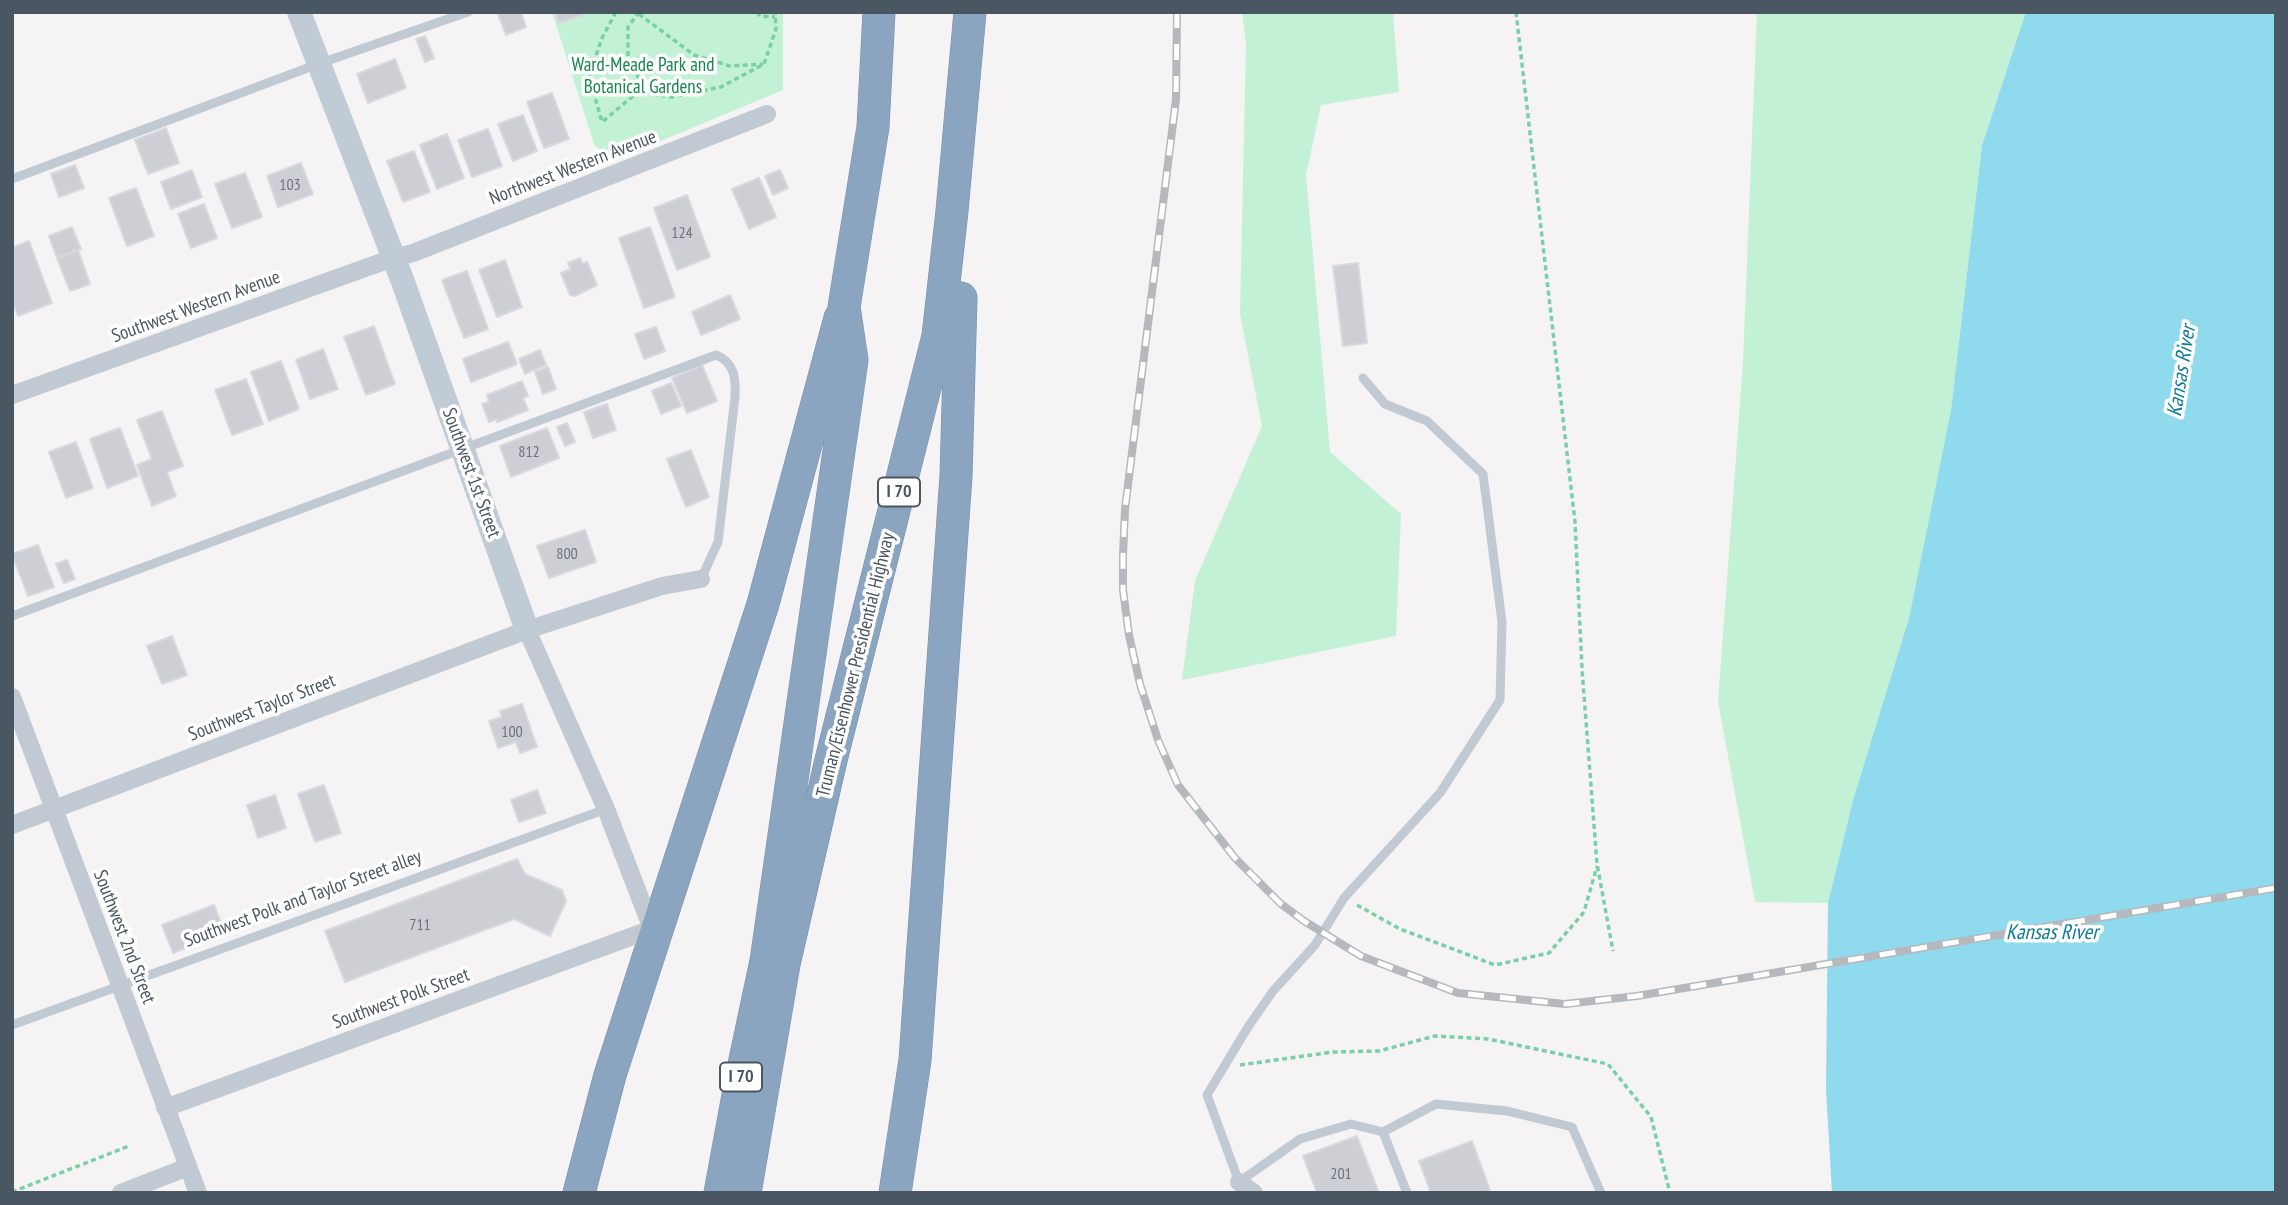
<!DOCTYPE html>
<html>
<head>
<meta charset="utf-8">
<style>
	body { margin:0 }
	#map { position:relative; width:2288px; height:1205px; overflow:hidden; background:#f5f3f3; font-family:"PT Sans Narrow",sans-serif }
	canvas { display:block }
	.frame { position:absolute; inset:0; border:14px solid #4a5661; pointer-events:none }
</style>
</head>
<body>
<div id="map">
<canvas width="2288" height="1205"></canvas>
<div class="frame"></div>
</div>
<script>
const g = document.querySelector('canvas').getContext('2d');
g.lineJoin = 'round';
function fill(path, color) { g.fillStyle = color; g.fill(path, 'evenodd'); }
function trace(path, color, width, dash) { g.strokeStyle = color; g.lineWidth = width; g.lineCap = dash ? 'butt' : 'round'; g.setLineDash(dash || []); g.stroke(path); }
function write(font, color, halo, rows, align = 'center') {
  g.font = font + ' "PT Sans Narrow",sans-serif'; g.lineWidth = 7; g.setLineDash([]); g.textBaseline = 'middle'; g.strokeStyle = halo; g.fillStyle = color; for (const [text, x, y, turn = 0] of rows) {
    g.save(); g.translate(x, y); g.rotate((+turn || 0) * Math.PI / 180); g.textAlign = isNaN(turn) ? turn : align; if (halo) g.strokeText(text, 0, 0); g.fillText(text, 0, 0); g.restore();
  }
}
const green = new Path2D(`
	M552,12H783V90L610,162L594,144Z
	M1242,12H1393L1399,92L1321,105L1306,175L1330,452L1401,514L1396,636L1182,680L1195,581L1262,426L1240,314L1246,44Z
	M1757,12H2026L1982,145L1951,410L1909,618L1853,800L1828,903L1755,902L1718,702L1743,362Z`);
const water = new Path2D(`
	M2026,12H2276V1193H1832L1826,1089L1828,903L1853,800L1909,618L1951,410L1982,145Z`);
const building = new Path2D(`
	M497,12H521L526,27L506,35Z
	M555,12H582L583,15L559,23Z
	M425,36L434,58L425,62L416,39Z
	M395,59L406,88L368,103L357,74Z
	M552,93L569,139L544,148L527,102Z
	M523,115L537,151L513,161L498,124Z
	M166,128L179,163L148,174L135,140Z
	M488,129L502,166L472,177L458,140Z
	M447,134L464,178L437,189L420,145Z
	M414,151L430,192L403,202L387,161Z
	M301,163L313,194L278,207L267,176Z
	M75,165L84,188L59,197L51,174Z
	M192,170L202,197L171,209L161,182Z
	M780,170L788,188L773,195L765,176Z
	M245,173L262,217L232,228L215,184Z
	M759,178L776,217L749,229L732,189Z
	M136,188L154,236L127,246L109,198Z
	M687,195L710,257L677,270L654,208Z
	M204,204L217,238L191,248L178,214Z
	M72,227L81,249L57,258L49,236Z
	M650,227L675,297L644,308L619,238Z
	M29,241L52,303L18,316L12,300V248Z
	M78,250L90,284L70,291L57,258Z
	M580,258L583,264L587,262L597,285L575,296L570,295L561,273L571,269L568,263Z
	M505,260L522,307L497,317L479,270Z
	M1358,263L1367,343L1343,346L1333,266Z
	M467,271L488,329L464,338L442,280Z
	M730,295L740,319L701,335L692,312Z
	M374,326L395,384L366,395L344,337Z
	M656,327L665,351L644,359L635,334Z
	M508,342L517,364L471,382L463,359Z
	M323,349L338,389L310,399L296,360Z
	M540,350L546,365L525,374L519,359Z
	M281,361L299,409L269,421L251,372Z
	M702,365L717,401L687,413L672,378Z
	M548,367L556,389L543,394L535,372Z
	M246,379L263,424L232,435L215,390Z
	M522,381L528,396L523,398L528,410L497,422L496,419L489,422L482,404L489,402L487,395Z
	M671,383L681,406L661,414L652,391Z
	M607,404L616,430L593,438L584,412Z
	M162,411L183,466L167,472L176,496L152,506L137,465L152,459L137,420Z
	M567,423L575,442L565,446L557,427Z
	M120,428L138,476L107,488L90,439Z
	M547,428L559,458L511,477L500,446Z
	M76,442L93,488L66,498L49,452Z
	M691,450L709,497L686,507L667,459Z
	M585,530L596,562L549,578L537,546Z
	M38,545L54,587L28,596L12,554Z
	M67,560L75,579L64,583L56,564Z
	M172,636L187,675L162,684L147,646Z
	M522,704L537,747L520,753L516,742L498,748L489,721L502,717L500,711Z
	M324,785L341,833L315,842L298,794Z
	M537,790L546,813L519,822L511,800Z
	M275,795L286,828L258,838L247,805Z
	M517,859L525,874L562,890L566,901L550,936L514,919L345,982L325,931Z
	M214,905L225,933L173,953L162,925Z
	M1357,1136L1379,1193H1317L1303,1156Z
	M1472,1141L1491,1193H1431L1419,1161Z`);
const path = new Path2D(`
	M616,12L602,38L589,76L602,122L644,87
	M639,12L628,27V59L644,87L656,95L672,97L721,87L764,64L776,29L775,12
	M757,12L760,16L775,17
	M1516,12L1575,522L1582,669L1597,864L1613,951
	M639,14L694,55L730,66L763,64
	M1357,905L1400,929L1495,965L1549,953L1584,912L1597,866
	M1240,1065L1333,1052L1379,1051L1435,1036L1488,1039L1608,1064L1651,1117L1670,1193
	M12,1192L129,1146
	M2272,1193L2276,1191`);
const lane = new Path2D(`
	M12,179L318,64L468,12
	M1363,378L1385,404L1427,421L1483,474L1502,622L1500,700L1440,793L1344,898L1315,945L1273,991L1248,1027L1207,1095L1239,1182L1300,1139L1351,1124L1383,1132L1407,1193
	M12,616L716,355C735,362 736,380 735,397L718,542L701,579
	M12,1025L606,809
	M1383,1132L1436,1104L1507,1111L1572,1127L1601,1193`);
const street = new Path2D(`
	M12,395L393,258L413,253L767,114
	M12,697L198,1193
	M12,825L527,630L662,586L701,579
	M165,1108L652,929L606,809L527,630
	M1239,1182L1254,1193
	M121,1193L188,1167`);
const secondary = new Path2D(`
	M299,12L403,282L527,630`);
const highway = new Path2D(`
	M579,1193L610,1075L763,604L840,318
	M720,1193L741,1079L766,961L852,360L844,307L873,127L879,12
	M745,1193L784,964L831,760L938,336L952,211L970,12
	M895,1193L915,1060L956,476L961,298`);
const rail = new Path2D(`
	M1177,12L1176,99L1125,509L1123,556V590L1129,635L1140,684L1158,740L1178,785L1235,858L1281,904L1304,921L1361,956L1458,993L1565,1004L1637,996L2276,888`);
const numberNames = [
	["103",290,185],
	["124",682,233],
	["812",529,452],
	["800",567,554],
	["100",512,732],
	["711",420,925],
	["201",1341,1174]
];
const shields = [
	[899,492,42],
	[741,1077,42]
];
const shieldNames = [
	["I 70",899,492],
	["I 70",741,1077]
];
const parkNames = [
	["Ward-Meade Park and",643,66],
	["Botanical Gardens",643,88]
];
const streetNames = [
	["Northwest Western Avenue",573,168,-21],
	["Southwest Western Avenue",196,307,-20],
	["Southwest 1st Street",471,473,70],
	["Truman/Eisenhower Presidential Highway",856,665,-76],
	["Southwest Taylor Street",262,708,-21],
	["Southwest Polk and Taylor Street alley",303,899,-20],
	["Southwest 2nd Street",124,937,69],
	["Southwest Polk Street",401,999,-20]
];
const waterNames = [
	["Kansas River",2182,371,-81],
	["Kansas River",2052,933]
];
fill(green, '#c3f1d5');
fill(water, '#90daee');
fill(building, '#cdcfd5');
trace(building, '#d7d9de', 2);
trace(highway, '#7690ad', 33);
trace(path, '#7ad0a6', 3.5, [5, 3.5]);
trace(lane, '#c1cad2', 9);
trace(street, '#c1cad2', 18);
trace(secondary, '#c1cbd6', 24);
trace(highway, '#8ba5c1', 32);
trace(rail, '#b5b8bd', 8);
trace(rail, '#fff', 5, [16]);
write('16px', '#6b747e', null, numberNames);
for (const [x, y, w] of shields) { const box = new Path2D(); box.roundRect(x - w / 2, y - 14.5, w, 29, 5); g.fillStyle = '#fff'; g.fill(box); trace(box, '#4a5661', 2); }
write('bold 18px', '#4a5661', null, shieldNames);
write('19px', '#17864f', '#fff', parkNames);
write('19px', '#4a5661', '#fff', streetNames);
write('italic 21px', '#0c7c9b', '#fff', waterNames);
</script>
</body>
</html>
